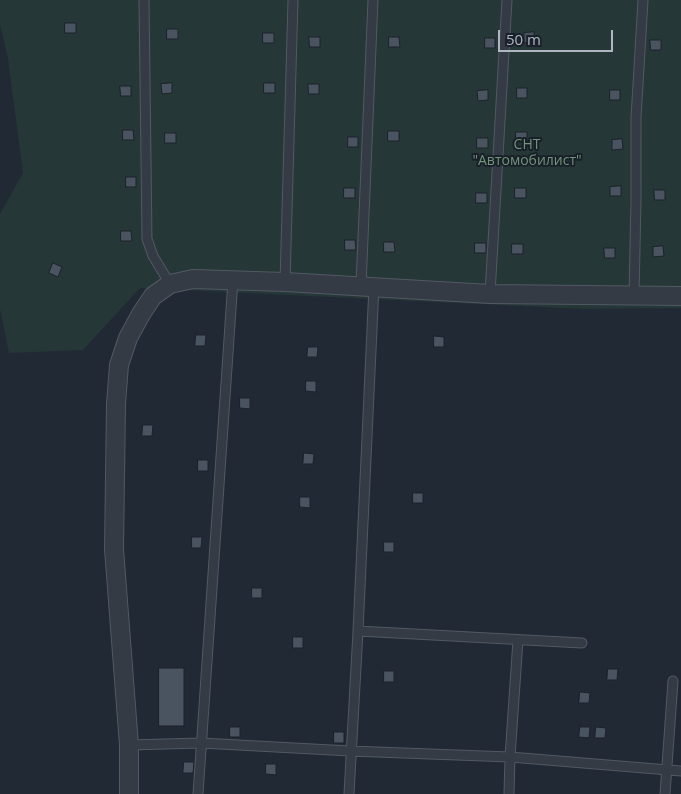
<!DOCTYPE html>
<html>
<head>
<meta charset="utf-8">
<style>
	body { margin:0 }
	#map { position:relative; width:681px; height:794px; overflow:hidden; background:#212934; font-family:"Open Sans",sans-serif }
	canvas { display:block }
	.scale { position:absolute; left:498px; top:30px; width:115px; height:22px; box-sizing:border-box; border:2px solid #afb6c2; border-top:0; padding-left:6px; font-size:15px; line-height:18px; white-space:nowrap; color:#afb6c2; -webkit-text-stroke:4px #1a2029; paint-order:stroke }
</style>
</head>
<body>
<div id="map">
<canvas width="681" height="794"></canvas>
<div class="scale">50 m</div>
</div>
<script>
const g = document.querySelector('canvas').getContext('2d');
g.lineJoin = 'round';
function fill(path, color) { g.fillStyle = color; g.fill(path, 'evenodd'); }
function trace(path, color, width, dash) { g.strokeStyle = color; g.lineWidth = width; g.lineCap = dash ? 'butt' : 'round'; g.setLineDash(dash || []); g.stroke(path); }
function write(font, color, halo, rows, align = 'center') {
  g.font = font + ' "Open Sans",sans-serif'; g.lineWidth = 4; g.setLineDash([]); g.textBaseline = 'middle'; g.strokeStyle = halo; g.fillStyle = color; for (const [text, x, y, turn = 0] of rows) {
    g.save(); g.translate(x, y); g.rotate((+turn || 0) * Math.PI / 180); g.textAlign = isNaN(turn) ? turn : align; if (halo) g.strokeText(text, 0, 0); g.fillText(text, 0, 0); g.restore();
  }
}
const green = new Path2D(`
	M0,0H681V308L585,309L140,288L83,350L9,353L0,309V214L23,173L8,59L0,25Z`);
const building = new Path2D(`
	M65,23H76V33H65Z
	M167,29H178V39H167Z
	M534,32V42L524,43V33Z
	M263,33H274V43H263Z
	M309,37H320V47H310Z
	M389,37H399L400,47H389Z
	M485,38H495V48H485Z
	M650,40H661V50H651Z
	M172,83V93L162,94L161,84Z
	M264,83H275V93H264Z
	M308,84H319V94H309Z
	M120,86H131V96H121Z
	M517,88H527V98H517Z
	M488,90V100L478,101L477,91Z
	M610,90H620V100H610Z
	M123,130H133L134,140H123Z
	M388,131H399V141H388Z
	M516,132H527V142H516Z
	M165,133H176V143H165Z
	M348,137H358V147H348Z
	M477,138H488V148H477Z
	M622,139L623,149L612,150V140Z
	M126,177H136V187H126Z
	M621,186V196H610V187Z
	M344,188H355V198H344Z
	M515,188H526V198H515Z
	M654,190H665V200H655Z
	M476,193H487V203H476Z
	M121,231H131L132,241H121Z
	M345,240H355L356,250H345Z
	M384,242H394L395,252H384Z
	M475,243H486V253H475Z
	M512,244H523V254H512Z
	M663,246L664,256L653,257V247Z
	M604,248H615V258H605Z
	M53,263L62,267L58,277L49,273Z
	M196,335H206L205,346H195Z
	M434,336L444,337V347H434Z
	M308,347H318L317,357H307Z
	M306,381H316V392L306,391Z
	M240,398H250V409L240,408Z
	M143,425H153L152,436H142Z
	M304,453L314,454L313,464H303Z
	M198,460H208V471H198Z
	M413,493H423V503H413Z
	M300,497H310V508L300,507Z
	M192,537H202L201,548H192Z
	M384,542H394V552H384Z
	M252,588H262V598H252Z
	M293,637H303V648H293Z
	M159,668H184V726H159Z
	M608,669H618L617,680H607Z
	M384,671H394V682H384Z
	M580,692L590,693L589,703H579Z
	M230,727H240V737H230Z
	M580,727H590L589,738L579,737Z
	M596,727L606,728L605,738H595Z
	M334,732H344V743H334Z
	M184,762H194L193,773H183Z
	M266,764H276V775L266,774Z`);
const lane = new Path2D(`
	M144,0L147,239L153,256L170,284
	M285,282L293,0
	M361,286L373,0
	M490,294L507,0
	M634,296L636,200V118L643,0
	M358,631L582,643
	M129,745L201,743L350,751L510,757L681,771
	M198,794L233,280
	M349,794L358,631L374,286
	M509,794L510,757L518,640
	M665,794L673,681`);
const street = new Path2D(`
	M129,794V745L114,549L116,404L119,365L128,338L141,314L153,296L170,284L193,279L285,282L490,294L681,296`);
const parkNames = [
	["СНТ",527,145],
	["\"Автомобилист\"",527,161]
];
fill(green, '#263737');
fill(building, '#4a5360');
trace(building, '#1c222b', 1);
trace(lane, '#525963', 11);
trace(street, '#525963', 20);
trace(lane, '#343b45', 9);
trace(street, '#343b45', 18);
write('14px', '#709578', '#1a2029', parkNames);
</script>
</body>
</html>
